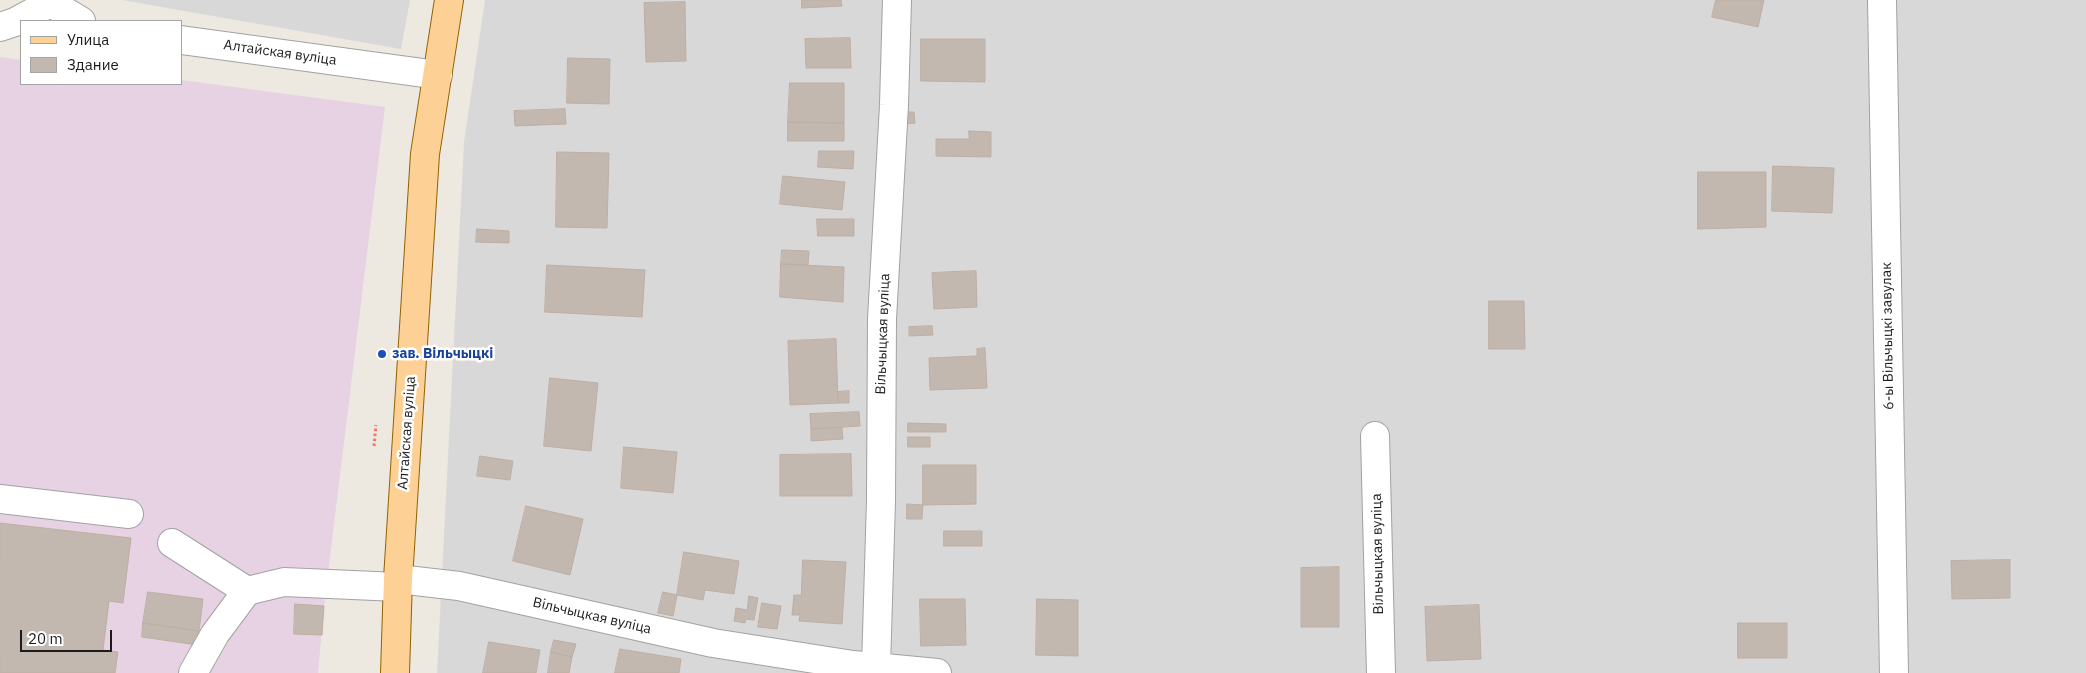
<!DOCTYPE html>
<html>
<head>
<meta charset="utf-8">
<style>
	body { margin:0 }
	#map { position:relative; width:2086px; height:673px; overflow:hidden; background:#ede9e0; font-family:"IBM Plex Sans",sans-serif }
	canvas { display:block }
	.legend { position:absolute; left:20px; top:20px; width:162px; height:65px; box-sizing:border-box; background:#fff; border:1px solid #a4a4a4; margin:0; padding:6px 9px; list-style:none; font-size:15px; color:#1b1b1b }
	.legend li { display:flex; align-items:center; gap:10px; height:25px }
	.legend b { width:25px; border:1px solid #a4a4a4 }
	.scale { position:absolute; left:20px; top:630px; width:92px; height:22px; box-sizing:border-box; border:2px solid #1b1b1b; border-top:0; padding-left:6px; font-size:15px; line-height:18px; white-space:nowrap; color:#1b1b1b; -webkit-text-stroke:4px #fff; paint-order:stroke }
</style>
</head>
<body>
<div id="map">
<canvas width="2086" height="673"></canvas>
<ul class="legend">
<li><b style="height:6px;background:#fdd095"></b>Улица</li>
<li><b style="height:14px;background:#c2b8b0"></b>Здание</li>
</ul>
<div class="scale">20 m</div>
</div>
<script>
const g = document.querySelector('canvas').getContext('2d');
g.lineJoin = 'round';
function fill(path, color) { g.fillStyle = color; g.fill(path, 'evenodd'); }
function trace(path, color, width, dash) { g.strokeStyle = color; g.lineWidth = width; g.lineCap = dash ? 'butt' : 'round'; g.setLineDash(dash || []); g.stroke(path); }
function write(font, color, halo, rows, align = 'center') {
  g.font = font + ' "IBM Plex Sans",sans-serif'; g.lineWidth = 5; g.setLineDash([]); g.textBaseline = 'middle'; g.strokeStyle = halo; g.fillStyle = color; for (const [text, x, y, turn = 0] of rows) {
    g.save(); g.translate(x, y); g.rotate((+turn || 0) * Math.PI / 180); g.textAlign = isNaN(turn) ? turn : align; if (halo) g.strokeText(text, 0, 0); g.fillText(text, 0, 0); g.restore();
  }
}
const residential = new Path2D(`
	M122,0H410L401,49Z
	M485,0H2086V673H437L464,142Z`);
const industrial = new Path2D(`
	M0,57L21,60V84H181V80L385,107L324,606L318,673H0Z`);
const building = new Path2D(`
	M802,0H841L842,6L802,8Z
	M1716,0H1764L1758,27L1712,17Z
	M685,2L686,61L646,62L644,3Z
	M850,38L851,68H806L805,39Z
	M921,39H985V82L921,81Z
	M568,58L610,59L609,104L567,103Z
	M790,83H844V123L788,122Z
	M565,109L566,124L515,126L514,111Z
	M906,112H914L915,123L906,124Z
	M788,122L844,123V141H788Z
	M969,131L991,132V157L936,156V139H969Z
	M819,151H854L853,169L818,167Z
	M557,152L609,153L607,228L556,227Z
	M1773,166L1834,168L1832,213L1772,211Z
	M1698,172H1766V227L1698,229Z
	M783,176L845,182L842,210L780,204Z
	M817,219H854V236H818Z
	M477,229L509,231V243L476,242Z
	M782,250L809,251L808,265L781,264Z
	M781,264L844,267L843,302L780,297Z
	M547,265L645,270L642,317L545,312Z
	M976,271L977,307L934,309L932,273Z
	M1489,301H1524L1525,349H1489Z
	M932,326L933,335L909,336V327Z
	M836,339L838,403L790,405L788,341Z
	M985,348L987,388L930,390L929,358L977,356V349Z
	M550,378L598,383L591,451L544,446Z
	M849,391V403H838V392Z
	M859,412L860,426L811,429L810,414Z
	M908,423L946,424V432H908Z
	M842,428L843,439L811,441V429Z
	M908,437H930V447H908Z
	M624,447L677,452L673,493L621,488Z
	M851,454L852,496H780V455Z
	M480,456L513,461L510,480L477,476Z
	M923,465H976V504L923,505Z
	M907,504L923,505L922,519H907Z
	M526,506L583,519L570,575L513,561Z
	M0,523L131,538L123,603L109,601L103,650L118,652L115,673H0Z
	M944,531H982V546H944Z
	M684,552L739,561L734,594L705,590L703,600L677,595Z
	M803,560L846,562L842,624L799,621L800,615H792L794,595H801Z
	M2010,560V598L1952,599L1951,561Z
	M1339,567V627H1301V568Z
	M148,592L203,599L199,631L143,623Z
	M663,592L677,595L673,616L658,613Z
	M749,596L758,598L754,620L746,619L745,623L734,621L736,608L747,610Z
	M920,599H965L966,645L921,646Z
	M1037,599L1078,600V656L1036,655Z
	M762,603L781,606L777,629L758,627Z
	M295,604L324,606L322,635L294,634Z
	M1479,605L1481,659L1427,661L1425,607Z
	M143,623L199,631L197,645L142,637Z
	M1738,623H1787V658H1738Z
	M554,640L576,644L572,657L551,652Z
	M489,642L540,650L536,673H483Z
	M620,649L681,659L679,673H615Z
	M551,652L572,657L569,673H548Z`);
const path = new Path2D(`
	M374,446L376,425`);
const minor = new Path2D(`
	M46,0L81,21
	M1882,0L1894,673
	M0,27L15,22L50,3
	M181,40L438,75
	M1375,436L1381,673
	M0,499L129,514
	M172,543L247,591
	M398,579L459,586L713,643L853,665L937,673
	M876,667L881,500L882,319L894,105L897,0
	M193,673L215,634L247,591L284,582L398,587`);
const major = new Path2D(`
	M395,673L398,579L425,154L449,0`);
const markers = [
	[382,354,5,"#1a4fb4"]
];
const streetNames = [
	["Алтайская вуліца",280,53,8],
	["Вільчыцкая вуліца",883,334,-88],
	["6-ы Вільчыцкі завулак",1888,336,-91],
	["Алтайская вуліца",407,433,-86],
	["Вільчыцкая вуліца",1378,554,-91],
	["Вільчыцкая вуліца",592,616,13]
];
const transitNames = [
	["зав. Вільчыцкі",392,354]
];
fill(residential, '#d9d8d8');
fill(industrial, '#e6d2e3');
fill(building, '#c2b8b0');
trace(building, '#bfafa2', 1);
trace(minor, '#a2a2a2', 30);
trace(major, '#926100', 30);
trace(path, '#fc7162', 3, [2.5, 2.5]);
trace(minor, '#fff', 28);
trace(major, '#fdd095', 28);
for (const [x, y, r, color] of markers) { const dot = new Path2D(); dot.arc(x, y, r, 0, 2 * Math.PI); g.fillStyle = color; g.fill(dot); trace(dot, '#fff', 2); }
write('14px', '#1b1b1b', '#fff', streetNames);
write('bold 14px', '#164399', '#fff', transitNames, 'left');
</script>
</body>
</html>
